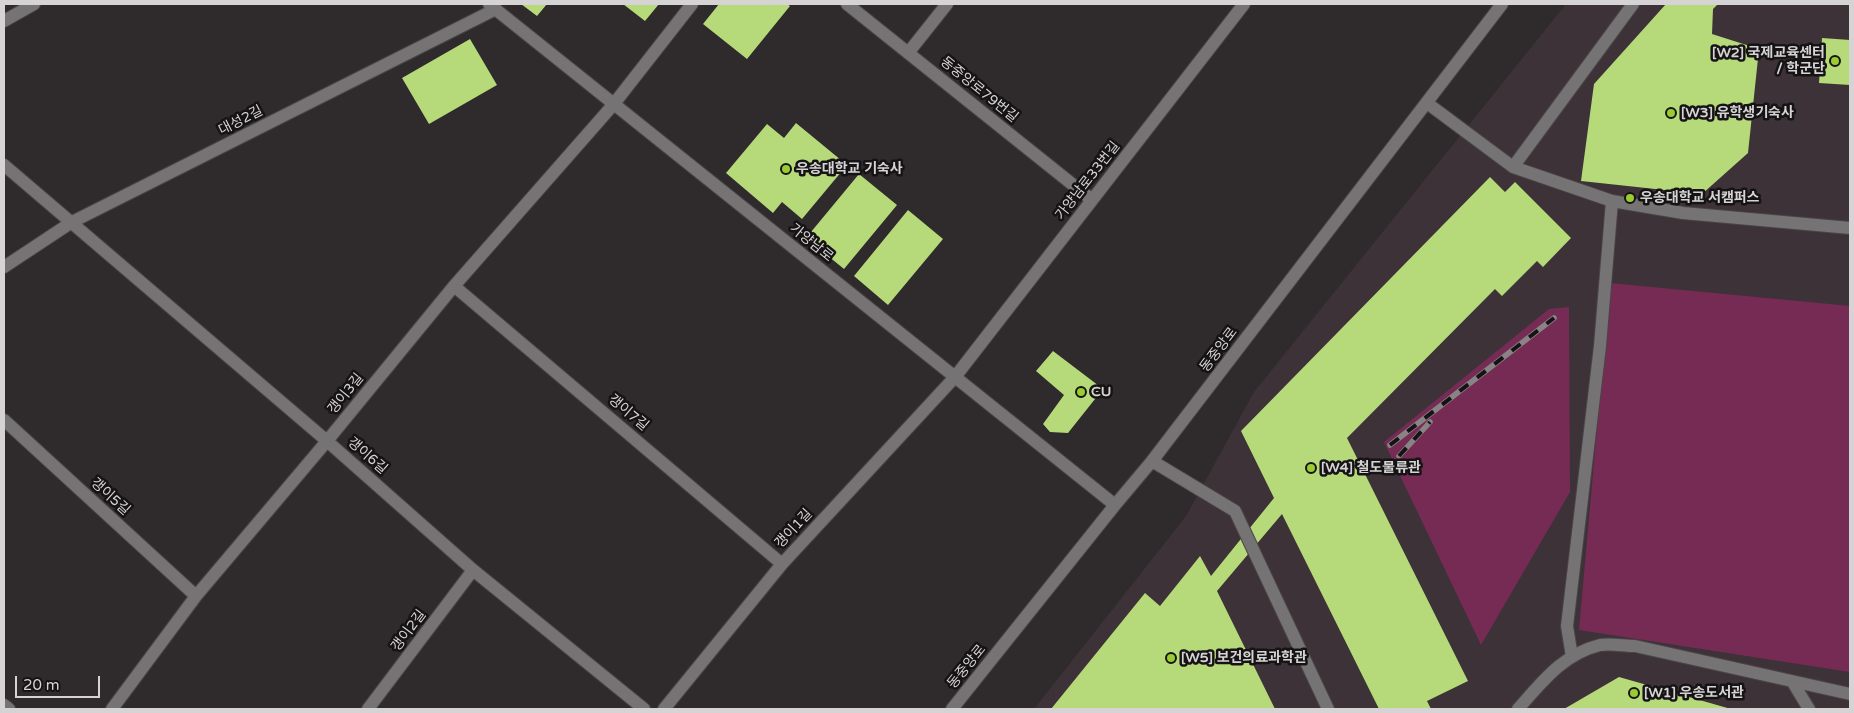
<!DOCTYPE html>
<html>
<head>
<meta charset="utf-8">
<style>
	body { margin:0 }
	#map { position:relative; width:1854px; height:713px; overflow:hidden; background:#2f2a2c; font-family:"Varela Round",sans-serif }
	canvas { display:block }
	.frame { position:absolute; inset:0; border:5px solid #d6d3d4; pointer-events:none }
	.scale { position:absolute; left:15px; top:676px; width:85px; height:22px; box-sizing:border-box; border:2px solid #d6d3d4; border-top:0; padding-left:6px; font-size:15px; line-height:18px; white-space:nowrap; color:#d6d3d4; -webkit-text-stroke:4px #151314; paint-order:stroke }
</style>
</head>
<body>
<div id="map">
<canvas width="1854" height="713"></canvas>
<div class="frame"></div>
<div class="scale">20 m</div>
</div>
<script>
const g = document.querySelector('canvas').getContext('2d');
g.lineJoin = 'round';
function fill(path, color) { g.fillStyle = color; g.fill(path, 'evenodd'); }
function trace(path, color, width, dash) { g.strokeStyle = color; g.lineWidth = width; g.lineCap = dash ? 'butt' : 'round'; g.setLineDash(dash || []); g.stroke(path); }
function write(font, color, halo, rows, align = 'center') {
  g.font = font + ' "Varela Round","Noto Sans KR",sans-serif'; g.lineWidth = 5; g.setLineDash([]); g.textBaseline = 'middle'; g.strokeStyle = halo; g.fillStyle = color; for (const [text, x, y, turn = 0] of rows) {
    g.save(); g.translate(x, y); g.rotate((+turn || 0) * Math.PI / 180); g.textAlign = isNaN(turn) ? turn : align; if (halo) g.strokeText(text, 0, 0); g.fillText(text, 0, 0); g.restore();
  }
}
const built = new Path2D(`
	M1566,4H1850V709H1034L1186,516L1254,392Z`);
const green = new Path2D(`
	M1610,283L1850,306V672L1579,630Z
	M1569,307L1570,492L1481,645L1384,442L1549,309Z`);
const building = new Path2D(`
	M521,4H547L537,16Z
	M623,4H659L645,21Z
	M719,4H787L790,6L747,59L703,24Z
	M1666,4H1718L1713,9L1712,34L1759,49L1748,153L1702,194L1581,181L1594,84Z
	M1822,38L1850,40V85L1819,83Z
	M470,39L497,85L429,124L402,78Z
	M796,123L847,165L802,219L782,202L773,213L726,173L767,124L784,138Z
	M859,174L897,205L844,269L806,238Z
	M1490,177L1505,192L1515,182L1571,238L1543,267L1537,261L1502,296L1495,289L1347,438L1468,681L1427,701L1431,709H1379L1282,514L1217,591L1275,709H1051L1145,593L1160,606L1200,556L1211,576L1274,498L1241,431Z
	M908,210L943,239L888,305L854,276Z
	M1053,351L1103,389L1068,433L1050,432L1043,424L1064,395L1036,371Z
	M1619,677L1731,709H1564Z`);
const minor = new Path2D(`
	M489,4L1115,505
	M847,4L1092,200
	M4,21L34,4
	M908,53L947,4
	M1427,103L1513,167L1612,201L1683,213L1850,228
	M4,165L327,441L473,570L644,709
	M1513,167L1633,4
	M4,267L72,222L496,9
	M454,286L782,564
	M4,420L196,596
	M1152,461L1235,511L1328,709
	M1572,657L1567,626L1600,346L1612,201
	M1792,681L1809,709
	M4,705L9,709
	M112,709L196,596L327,441L454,286L613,105L692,4
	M368,709L473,570
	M664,709L782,564L955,377L1244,4
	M952,709L1115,505L1152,461L1502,4
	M1518,709C1542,682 1563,654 1600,645C1610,643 1624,646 1635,646L1850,694`);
const rail = new Path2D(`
	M1390,445L1554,318
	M1399,456L1430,422`);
const markers = [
	[1835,61,5,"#9bcb33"],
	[1671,113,5,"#9bcb33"],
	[786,169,5,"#9bcb33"],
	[1630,198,5,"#9bcb33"],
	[1081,392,5,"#9bcb33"],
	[1311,468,5,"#9bcb33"],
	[1171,658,5,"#9bcb33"],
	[1634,693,5,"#9bcb33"]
];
const poiNames = [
	["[W2] 국제교육센터",1825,53,"right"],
	["/ 학군단",1825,69,"right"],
	["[W3] 유학생기숙사",1681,113],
	["우송대학교 기숙사",796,169],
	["우송대학교 서캠퍼스",1640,198],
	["CU",1091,392],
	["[W4] 철도물류관",1321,468],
	["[W5] 보건의료과학관",1181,658],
	["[W1] 우송도서관",1644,693]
];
const streetNames = [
	["동중앙로79번길",979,90,39],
	["대성2길",241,121,-27],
	["가양남로33번길",1088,181,-52],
	["가양남로",811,243,39],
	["동중앙로",1219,350,-53],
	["갱이3길",346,394,-51],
	["갱이7길",628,413,40],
	["갱이6길",367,456,41],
	["갱이5길",110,497,42],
	["갱이1길",794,529,-47],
	["갱이2길",409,631,-53],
	["동중앙로",967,667,-51]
];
fill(built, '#3d3237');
fill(green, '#762b54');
fill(building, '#b6da7a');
trace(minor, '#4a4547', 14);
trace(minor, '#767374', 12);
trace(rail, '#888485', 5.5);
trace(rail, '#151314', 4, [11]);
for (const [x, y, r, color] of markers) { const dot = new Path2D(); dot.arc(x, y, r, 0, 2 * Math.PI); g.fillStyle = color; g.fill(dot); trace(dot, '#151314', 2); }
write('bold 14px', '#d6d3d4', '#151314', poiNames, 'left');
write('14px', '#d6d3d4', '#151314', streetNames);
</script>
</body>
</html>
